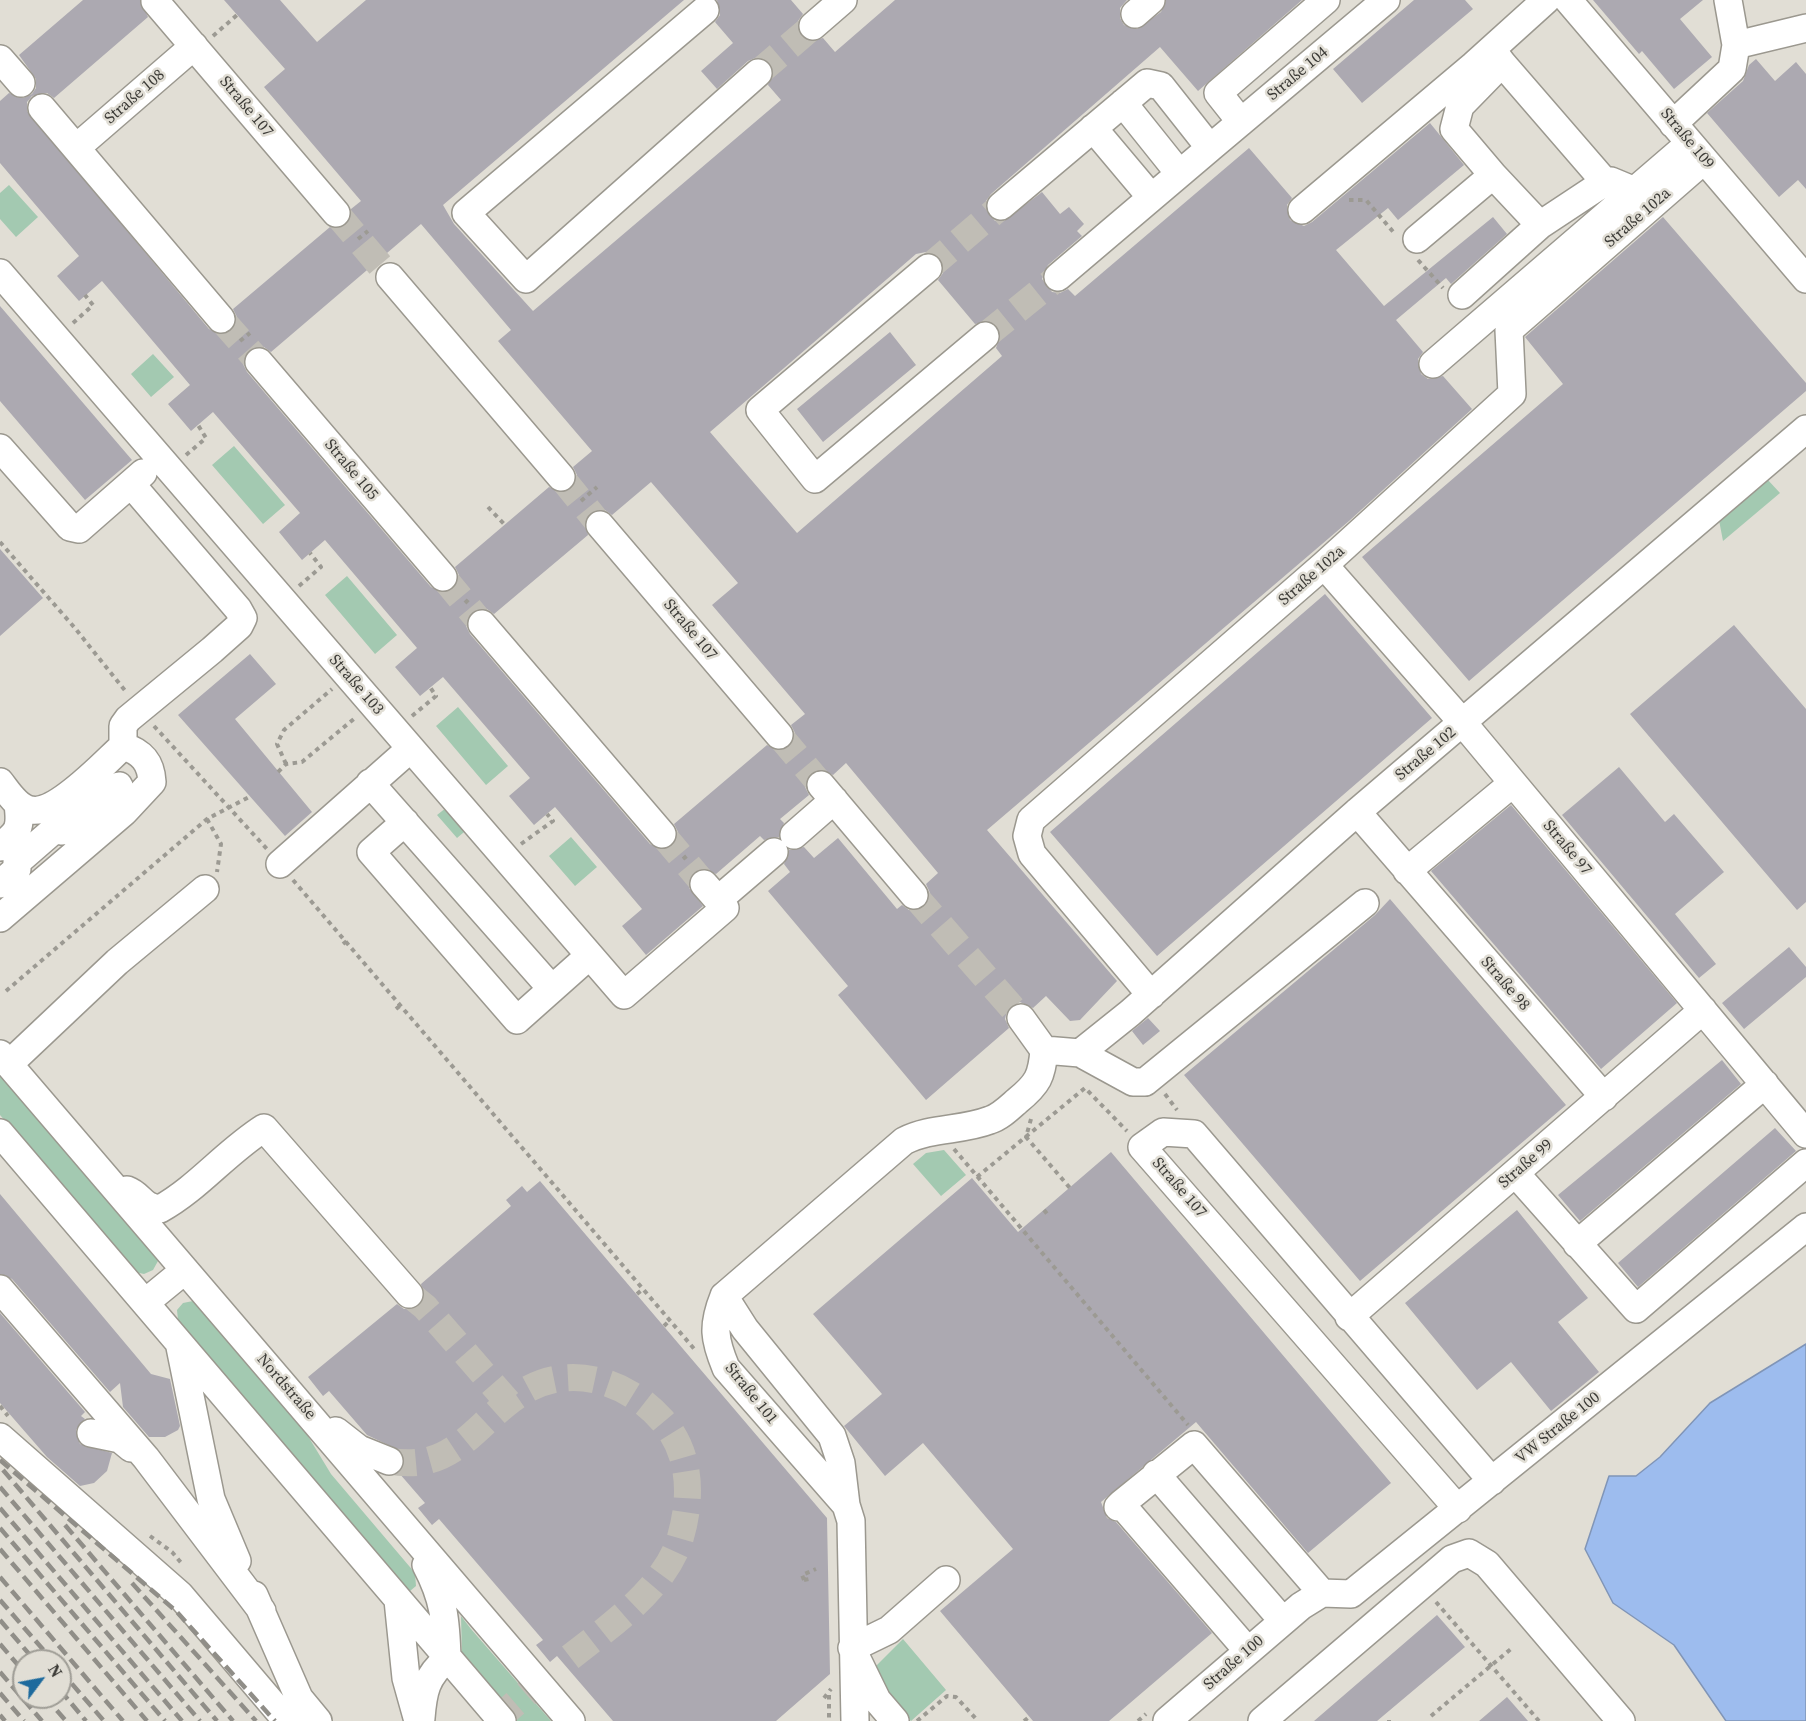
<!DOCTYPE html>
<html>
<head>
<meta charset="utf-8">
<style>
	body { margin:0 }
	#map { position:relative; width:1806px; height:1721px; overflow:hidden; background:#e1ded5; font-family:"Source Serif 4",serif }
	canvas { display:block }
	.north { position:absolute; left:12px; top:1649px; width:60px; height:60px; box-sizing:border-box; background:#e1ded5; border:2px solid #9f9d96; border-radius:50%; rotate:58deg; font-size:16px; font-weight:700; line-height:24px; text-align:center; color:#3c3b37 }
	.north::after { content:''; display:block; margin:auto; width:21px; height:27px; background:#1d6a9d; clip-path:polygon(50% 0,100% 100%,50% 72%,0 100%) }
</style>
</head>
<body>
<div id="map">
<canvas width="1806" height="1721"></canvas>
<div class="north">N</div>
</div>
<script>
const g = document.querySelector('canvas').getContext('2d');
g.lineJoin = 'round';
function fill(path, color) { g.fillStyle = color; g.fill(path, 'evenodd'); }
function trace(path, color, width, dash) { g.strokeStyle = color; g.lineWidth = width; g.lineCap = dash ? 'butt' : 'round'; g.setLineDash(dash || []); g.stroke(path); }
function write(font, color, halo, rows, align = 'center') {
  g.font = font + ' "Source Serif 4",serif'; g.lineWidth = 5; g.setLineDash([]); g.textBaseline = 'middle'; g.strokeStyle = halo; g.fillStyle = color; for (const [text, x, y, turn = 0] of rows) {
    g.save(); g.translate(x, y); g.rotate((+turn || 0) * Math.PI / 180); g.textAlign = isNaN(turn) ? turn : align; if (halo) g.strokeText(text, 0, 0); g.fillText(text, 0, 0); g.restore();
  }
}
const green = new Path2D(`
	M9,185L38,217L16,237L0,219V193Z
	M153,354L174,377L151,397L131,374Z
	M234,446L285,505L263,524L212,465Z
	M1767,479L1780,493L1723,541L1719,520Z
	M347,576L397,635L375,654L325,595Z
	M458,707L508,766L486,785L436,726Z
	M451,804L470,827L457,838L437,815Z
	M571,837L597,867L575,886L549,856Z
	M0,1069L154,1249L158,1261L153,1270L144,1274L135,1272L0,1115Z
	M944,1150L966,1175L941,1196L913,1164L926,1153Z
	M193,1301L202,1307L297,1418L331,1474L415,1573L416,1586L410,1591L178,1320L177,1310L183,1303Z
	M461,1616L471,1629L551,1721H517L462,1656Z
	M903,1639L946,1690L911,1721L869,1673Z`);
const water = new Path2D(`
	M1806,1344V1721H1726L1674,1645L1613,1603L1585,1549L1609,1476H1636L1660,1457L1710,1403Z`);
const building = new Path2D(`
	M83,0H140L148,17L54,98L47,93L32,96L27,102V111L209,329L223,335L231,331L236,325L237,317L233,309L330,227L338,229L346,225L351,218V209L361,201L264,87L285,69L224,0H280L317,42L366,0H684L443,205L454,224L533,311L781,100L768,85L773,70L764,58H755L748,61L717,89L701,71L733,43L715,22L720,15L717,0H791L803,14L798,21L801,36L808,41L823,38L835,52L895,0H1127L1120,8V18L1124,25L1137,29L1161,12L1166,0H1302L1198,91L1160,47L991,194L986,201V209L995,221H1004L1042,192L1060,214L1069,207L1084,224L1077,231L1082,236L1048,265L1042,279L1052,292L1060,293L1068,289L1075,296L1249,148L1292,198L1287,205L1290,220L1304,226L1312,222L1430,123L1464,165L1398,220L1388,208L1336,250L1384,306L1493,217L1507,234L1451,284L1446,278L1396,320L1423,352L1418,359L1421,374L1428,379L1443,376L1472,409L1349,521L987,830L1117,981L1080,1020L1070,1021L1046,996L1033,1008L1020,1002L1012,1005L1007,1011L1005,1019L1009,1028L926,1100L838,995L848,986L768,891L790,872L784,864L789,850L804,847L814,858L838,838L897,909L902,905L909,910H917L929,901L930,893L926,884L938,873L846,763L833,775L819,769L810,773L805,787L809,795L780,819L784,823L779,837L764,840L760,836L716,874L702,869L693,873L689,888L703,906L646,955L622,926L642,909L555,807L534,825L509,796L530,778L443,677L420,696L395,667L417,648L325,540L302,560L279,532L300,513L213,412L191,431L168,404L190,385L102,281L79,301L57,276L79,256L0,163V101L9,93L23,98L32,94L36,88V79L19,55ZM421,224L511,330L498,341L592,451L573,467L577,475L572,489L563,493L549,487L455,567L459,575L458,583L445,593L431,587L247,372L243,364L244,356L249,350L264,347L271,352ZM926,252L940,258L943,273L938,280L975,324L990,321L997,326L1001,334L996,348L1002,356L797,533L710,432L916,254ZM651,482L738,583L712,605L805,714L791,725L795,733L790,747L781,751L767,745L674,824L678,832L677,840L672,846L664,850L650,844L470,634L466,626L472,612L487,609L494,614L588,535L585,520L590,513L605,510L612,515Z
	M1414,0H1465L1473,9L1362,103L1333,69Z
	M1593,0H1703L1680,19L1712,57L1674,89L1642,51L1639,54Z
	M1756,59L1775,81L1796,62L1806,74V189L1798,180L1779,197L1707,113L1743,81L1749,65Z
	M1663,217L1806,383V391L1469,681L1362,557L1563,384L1525,337Z
	M0,306L132,460L85,500L0,401Z
	M890,332L916,365L823,442L797,409Z
	M0,549L43,598L0,636Z
	M1325,594L1432,718L1157,956L1050,832Z
	M1734,625L1806,709V902L1797,910L1630,714Z
	M250,654L276,684L235,719L312,812L285,836L178,715Z
	M1619,767L1665,822L1674,814L1724,872L1675,914L1716,964L1699,978L1562,815Z
	M1511,805L1677,1003L1601,1069L1431,871Z
	M1390,899L1566,1105L1360,1281L1184,1075L1375,915Z
	M1789,947L1806,967V977L1744,1029L1722,1003Z
	M1148,1018L1160,1031L1143,1045L1132,1031Z
	M1722,1060L1741,1084L1580,1221L1558,1195Z
	M1775,1128L1796,1151L1638,1287L1618,1263Z
	M1111,1152L1391,1483L1308,1553L1196,1422L1101,1502L1107,1518L1116,1522L1212,1633L1109,1721H1033L940,1611L1013,1549L923,1443L885,1476L844,1426L882,1394L813,1314L972,1178L1018,1232Z
	M540,1181L827,1518L830,1674L776,1721H613L557,1656L550,1662L536,1645L543,1640L439,1519L432,1525L418,1508L425,1503L399,1473L405,1459L401,1451L367,1435L329,1391L323,1396L308,1377L397,1304L404,1309L419,1306L424,1299L421,1284L511,1206L506,1200L522,1186L527,1192Z
	M0,1194L151,1374L170,1379L180,1426L178,1430L165,1437H149L123,1407L120,1383L110,1392L12,1279L0,1274Z
	M1517,1210L1588,1298L1558,1322L1599,1372L1551,1411L1511,1362L1477,1390L1405,1303Z
	M0,1313L85,1412L81,1416L85,1419L76,1430L80,1444L112,1453L107,1471L94,1483L80,1486L47,1457L0,1403Z
	M1437,1615L1465,1647L1377,1721H1314Z
	M1507,1697L1528,1721H1479Z`);
const minorTunnel = new Path2D(`
	M758,73L813,26
	M336,213L390,277
	M928,268L1001,206
	M221,319L259,362
	M985,336L1058,277
	M561,477L600,525
	M443,577L482,624
	M779,735L821,785
	M662,834L704,884
	M914,895L1021,1018
	M409,1294L425,1307L508,1402
	M389,1461C454,1473 474,1424 520,1394C567,1362 627,1380 662,1420C692,1454 692,1498 680,1539C663,1592 604,1630 563,1663
	M495,1721L555,1669`);
const path = new Path2D(`
	M213,36L237,15
	M1349,200H1366L1395,234
	M358,239L368,231
	M1418,260L1443,288
	M73,323L93,305L85,295
	M240,341L250,333
	M186,455L206,438L198,425
	M581,501L597,487
	M488,507L505,525
	M0,542L74,627L127,693
	M299,586L321,567L310,553
	M465,603L471,597
	M412,716L436,696L430,687
	M154,726L267,849
	M286,764L277,744L284,730L332,689
	M278,772L286,764L302,762L355,718
	M207,819L221,844L217,872
	M521,844L553,821L547,814
	M683,859L689,854
	M293,880L696,1351
	M343,944L348,940
	M6,991L207,819L251,796
	M396,1009L402,1004
	M1165,1094L1177,1110
	M1031,1119L1026,1137L1070,1188
	M954,1149L1188,1425
	M977,1177L1085,1088L1127,1131
	M1044,1210L1048,1215
	M637,1294L643,1289
	M664,1326L670,1320
	M0,1406L8,1416
	M150,1536L172,1552L183,1565
	M804,1580L802,1575L816,1569
	M804,1580L809,1579L807,1577L805,1580
	M1436,1602L1539,1721
	M829,1695V1721
	M824,1698L831,1689
	M1431,1716L1512,1648
	M917,1721L947,1696L956,1697L978,1721
	M1024,1721L1029,1717
	M1138,1721L1146,1714
	M1389,1721V1720`);
const minor = new Path2D(`
	M1568,0L1806,279
	M155,1L336,213
	M705,10L466,213L526,279L758,73
	M1135,14L1151,0
	M813,26L843,0
	M1736,45L1806,28
	M0,59L21,83
	M1502,63L1605,182
	M1123,103L1179,173
	M42,108L221,319
	M1241,122L1218,93L1326,0
	M1673,124L1732,69L1736,45L1728,0
	M1093,128L1151,197
	M76,148L194,46
	M1210,148L1386,0
	M1493,175L1454,129L1460,106L1502,63L1499,59
	M1001,206L1147,83L1161,86L1210,148L1058,277
	M1302,210L1474,65L1546,0
	M1417,239L1493,175L1540,225
	M928,268L760,410L815,479L985,336
	M0,273L624,995L725,908L704,884
	M390,277L561,477
	M1462,295L1540,225L1605,182L1611,181L1635,191
	M259,362L443,577
	M1433,364L1690,143
	M0,448L70,527L79,529L143,473
	M600,525L779,735
	M1324,565L1463,723L1806,1134
	M482,624L662,834
	M0,782C8,792 17,808 31,810C57,815 104,763 123,746V726L128,719L212,650L239,626L243,618L238,609L131,484
	M370,783L552,989
	M821,785L914,895
	M1357,812L1604,1097
	M405,822L371,852L517,1020L589,956
	M794,835L834,800
	M0,847C19,831 21,829 18,804
	M280,864L410,749
	M1407,871L1513,783
	M0,884L17,869V862L55,829L62,831L119,786
	M718,900L774,852
	M0,918L124,812L152,782C151,762 142,752 123,746
	M1151,995L1032,854L1027,836L1031,820L1324,565L1512,394L1509,330L1704,160
	M1021,1018L1044,1050
	M1044,1050L1080,1053L1130,1013L1357,812L1806,429
	M1080,1053L1133,1082H1145L1365,903
	M0,1054L571,1721
	M9,1064L117,962L205,889
	M0,1133L502,1721
	M1516,1174L1636,1309L1806,1163
	M127,1190C141,1195 141,1207 160,1209C198,1188 226,1152 264,1128L409,1294
	M1577,1244L1765,1084
	M0,1289L146,1458L262,1611
	M724,1296L745,1329L832,1436L841,1463L846,1505
	M146,1302L185,1270
	M1349,1317L1703,1010
	M180,1347L211,1499L237,1561
	M336,1431L359,1449L389,1461
	M91,1433L120,1439L131,1448
	M0,1437L180,1595L287,1721
	M1156,1474L1283,1621
	M1121,1504L1194,1445L1322,1593
	M1118,1507L1121,1504L1248,1651
	M1458,1509L1142,1147L1163,1132L1194,1134L1492,1481
	M426,1565C444,1599 446,1621 447,1659
	M254,1595L299,1698L318,1721
	M398,1600L406,1678L418,1721
	M852,1648L889,1630L946,1580
	M856,1657L877,1700L895,1721
	M421,1718C423,1692 426,1676 447,1659
	M855,1721L851,1521L846,1505L726,1368C714,1339 712,1326 724,1296L904,1141C931,1127 962,1131 990,1120C1000,1117 1009,1108 1017,1101C1038,1084 1042,1076 1044,1050
	M1167,1721L1301,1606L1322,1593L1351,1594L1806,1227
	M1262,1721L1452,1559L1469,1553L1487,1564L1621,1721`);
const rail = new Path2D(`
	M0,1460L176,1611L275,1721
	M3,1470L217,1721
	M0,1487L200,1721
	M0,1508L182,1721
	M65,1525L233,1721
	M0,1528L165,1721
	M0,1549L147,1721
	M0,1577L123,1721
	M132,1583L256,1721
	M0,1600L53,1661
	M0,1620L35,1661
	M0,1644L24,1672
	M60,1670L104,1721
	M0,1672L42,1721
	M60,1690L86,1721
	M0,1693L24,1721
	M45,1697L66,1721
	M0,1715L5,1721`);
const streetNames = [
	["Straße 104",1298,74,-40],
	["Straße 108",135,97,-41],
	["Straße 107",246,107,50],
	["Straße 109",1687,139,50],
	["Straße 102a",1638,218,-41],
	["Straße 105",351,470,50],
	["Straße 102a",1312,576,-41],
	["Straße 107",690,630,50],
	["Straße 103",356,685,49],
	["Straße 102",1426,754,-40],
	["Straße 97",1567,848,50],
	["Straße 98",1505,984,49],
	["Straße 99",1526,1164,-41],
	["Straße 107",1179,1188,49],
	["Nordstraße",286,1387,49],
	["Straße 101",751,1394,51],
	["VW Straße 100",1558,1428,-39],
	["Straße 100",1234,1663,-41]
];
fill(green, '#a3c9b1');
fill(water, '#9dbcee');
trace(water, '#8095b7', 1.5);
fill(building, '#aca9b1');
trace(minorTunnel, '#c0bdb5', 27, [27, 14]);
trace(minor, '#9b988f', 30);
trace(path, '#9c9a93', 4, [4.5, 4.5]);
trace(minor, '#fff', 27);
trace(rail, '#908e88', 4.5, [12, 6]);
write('16px', '#3c3b37', '#e1ded5', streetNames);
</script>
</body>
</html>
